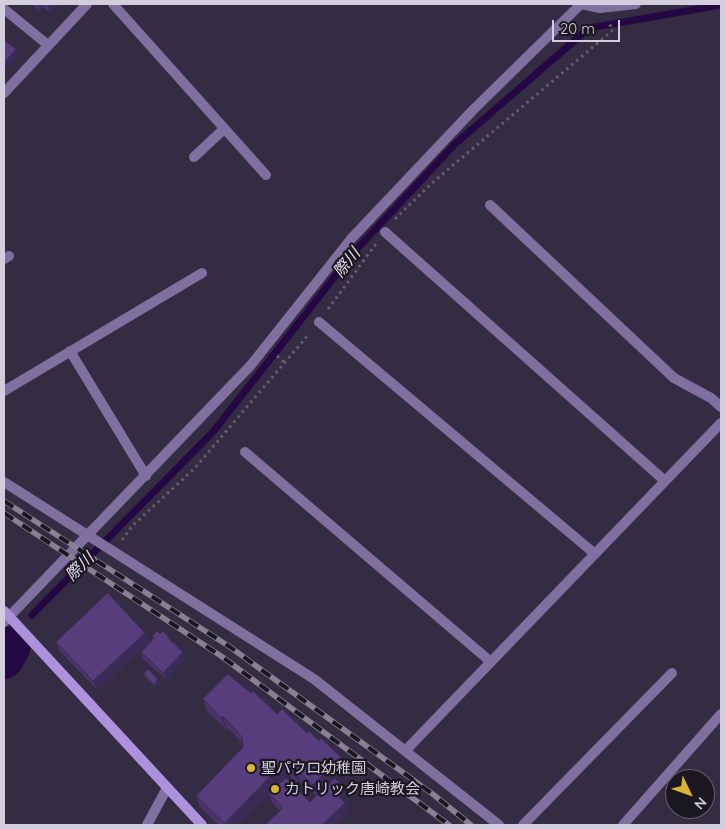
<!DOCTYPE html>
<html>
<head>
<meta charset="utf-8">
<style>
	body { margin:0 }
	#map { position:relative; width:725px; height:829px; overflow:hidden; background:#342c43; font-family:Quicksand,sans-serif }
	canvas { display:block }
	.frame { position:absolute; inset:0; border:5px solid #d3cedd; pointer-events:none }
	.north { position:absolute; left:665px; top:769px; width:50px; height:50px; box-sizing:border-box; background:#1a1721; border:1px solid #64606c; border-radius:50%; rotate:132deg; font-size:14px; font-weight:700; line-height:20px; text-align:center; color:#d3cedd }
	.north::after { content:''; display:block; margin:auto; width:18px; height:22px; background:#dab333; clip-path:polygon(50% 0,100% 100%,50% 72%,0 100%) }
	.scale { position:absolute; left:552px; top:20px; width:68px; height:22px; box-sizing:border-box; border:2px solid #d3cedd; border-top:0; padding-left:6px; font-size:15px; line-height:18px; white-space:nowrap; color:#d3cedd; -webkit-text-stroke:4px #1a1721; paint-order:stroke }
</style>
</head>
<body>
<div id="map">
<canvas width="725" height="829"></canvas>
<div class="frame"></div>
<div class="north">N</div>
<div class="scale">20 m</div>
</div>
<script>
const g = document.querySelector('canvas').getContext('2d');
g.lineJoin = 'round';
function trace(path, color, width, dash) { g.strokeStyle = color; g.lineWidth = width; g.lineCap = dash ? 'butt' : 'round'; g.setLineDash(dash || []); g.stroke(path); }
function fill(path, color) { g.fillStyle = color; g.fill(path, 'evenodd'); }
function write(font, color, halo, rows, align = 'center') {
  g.font = font + ' Quicksand,"Noto Sans JP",sans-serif'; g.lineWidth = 4.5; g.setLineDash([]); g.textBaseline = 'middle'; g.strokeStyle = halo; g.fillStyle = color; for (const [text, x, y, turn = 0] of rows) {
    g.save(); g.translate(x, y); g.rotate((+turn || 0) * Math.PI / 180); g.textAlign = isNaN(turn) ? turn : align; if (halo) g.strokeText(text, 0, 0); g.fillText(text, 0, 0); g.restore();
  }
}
const stream = new Path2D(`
	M32,615L213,432L355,251L454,145L589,28L721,5`);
const river = new Path2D(`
	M4,658L10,647`);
const path = new Path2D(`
	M395,219L432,183L613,30L609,23
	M328,309L376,244
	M277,356L286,364
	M122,540L132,526L194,469L309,334`);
const street = new Path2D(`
	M113,4L266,175
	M4,9L48,45
	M4,93L87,4
	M194,157L224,129
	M490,205L674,378L711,398L721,407
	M385,232L665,481
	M4,259L9,256
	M319,322L595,554
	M70,351L146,476
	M4,391L202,273
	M245,452L491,662
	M4,482L314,679L499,825
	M4,622L251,365L351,239L473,110L581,4L600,8L636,4
	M406,750L721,423
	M147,825L167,788
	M523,825L672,673
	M623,825L721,714`);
const secondary = new Path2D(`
	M4,611L202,825`);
const rail = new Path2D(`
	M4,501L230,647L434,795L471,825
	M4,513L221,656L449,825`);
const wall = new Path2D(`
	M32,4H58L50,13L43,7L40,11Z
	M145,633L148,642L97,690L60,651L56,642Z
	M160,634L169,637L171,640L183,652L185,658L166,679L143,659L141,652L153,639L152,637Z
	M144,674L160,683L155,687L145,677Z
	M203,699L277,714L319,741L341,757L345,768L335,778L342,786L345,795L341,798L345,803L349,812L335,825H265L280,811L272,802L269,794L238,825H219L200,807L196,796L243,747V744L230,730L227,728L226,729L207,711ZM288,774L298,783L300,781L316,796L310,802L272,790Z`);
const shadedWall = new Path2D(`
	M38,4H42L43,7L40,11L38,5Z
	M50,4H58L50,13L48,7Z
	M16,49L18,55L4,72V63Z
	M145,633L148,642L97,690L93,681Z
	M183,652L185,658L166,679L163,673Z
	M158,679L160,683L155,687L154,684Z
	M223,716L227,728L226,729L221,718Z
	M341,757L345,768L317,797L313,785Z
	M284,762L288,774L238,825H225V823Z
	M296,769L300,781L298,783L293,772Z
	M342,786L345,795L338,801L335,792Z
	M345,803L349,812L335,825H322Z`);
const building = new Path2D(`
	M45,4H50L48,7Z
	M4,40L16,49L4,63Z
	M108,593L145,633L93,681L56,642Z
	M157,631L160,634L163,631L169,637L168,638L183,652L163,673L141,652L154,638L152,637Z
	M148,669L158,679L154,684L144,674Z
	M228,674L251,693L253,691L277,714L282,709L307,733L309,731L319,741L321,738L341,757L313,785L296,769L293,772L284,762L225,823L196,796L243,747L242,737L226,719L223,716L221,718L203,699Z
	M286,778L310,802L335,778L342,786L335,792L345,803L322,825H265L283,808L269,793Z`);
const markers = [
	[251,768,5,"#dab333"],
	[275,789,5,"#dab333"]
];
const poiNames = [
	["聖パウロ幼稚園",261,768],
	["カトリック唐崎教会",285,789]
];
const waterNames = [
	["際川",347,263,-51],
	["際川",80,567,-45]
];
trace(stream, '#250744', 7);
trace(river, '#250744', 41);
trace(path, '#655e73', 3, [2.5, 4]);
trace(street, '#806f9f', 10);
trace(secondary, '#ad91dd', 10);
trace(rail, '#878194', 5.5);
trace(rail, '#1a1721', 4, [11]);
fill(wall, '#4b346b');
fill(shadedWall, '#3d2b57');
fill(building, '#573d7c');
trace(building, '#3d2b57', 1);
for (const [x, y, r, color] of markers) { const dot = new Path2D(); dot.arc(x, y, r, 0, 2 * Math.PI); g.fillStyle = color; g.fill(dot); trace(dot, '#1a1721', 2); }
write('15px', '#d3cedd', '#1a1721', poiNames, 'left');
write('italic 16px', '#e5dff2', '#1a1721', waterNames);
</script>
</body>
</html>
